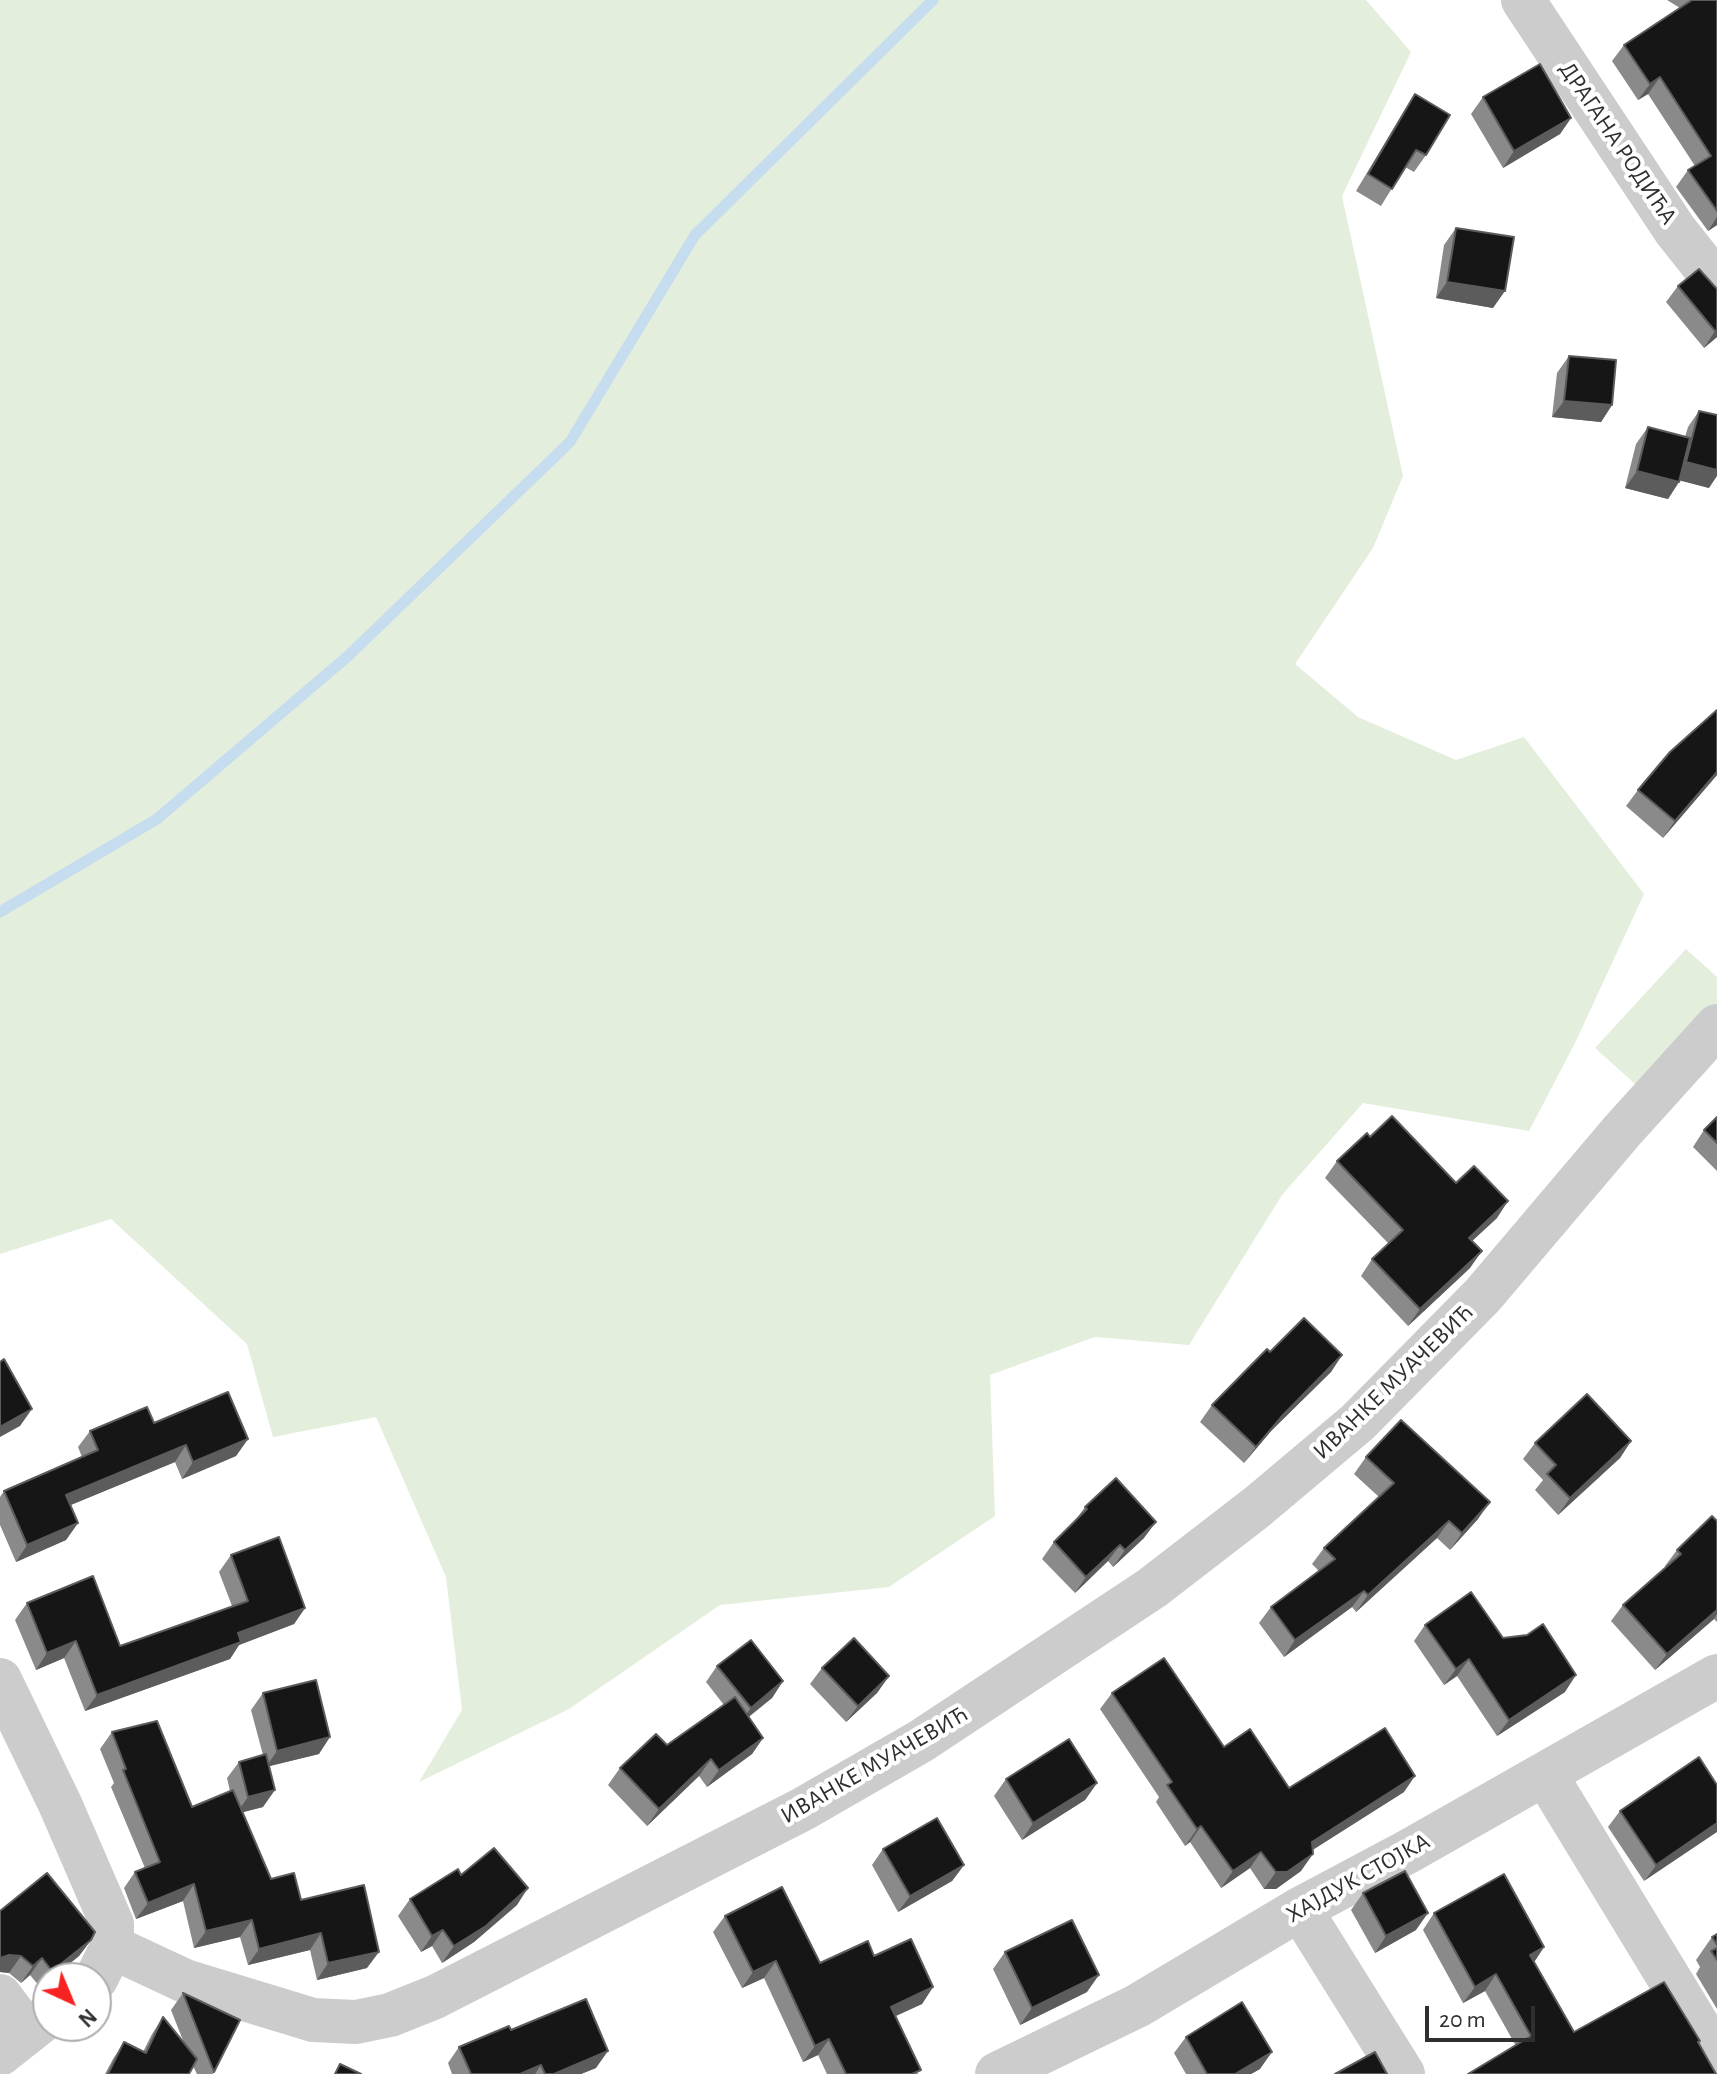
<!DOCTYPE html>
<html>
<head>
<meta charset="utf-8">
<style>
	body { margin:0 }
	#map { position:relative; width:1717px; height:2074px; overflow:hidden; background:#fff; font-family:"Alegreya Sans",sans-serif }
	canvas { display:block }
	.north { position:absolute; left:32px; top:1962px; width:80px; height:80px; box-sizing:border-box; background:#fff; border:2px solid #acacac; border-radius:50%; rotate:136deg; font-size:22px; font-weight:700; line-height:32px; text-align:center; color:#2f2f2f }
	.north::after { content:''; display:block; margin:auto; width:28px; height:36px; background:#f62322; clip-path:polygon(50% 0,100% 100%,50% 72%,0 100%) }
	.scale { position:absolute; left:1425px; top:2006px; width:110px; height:36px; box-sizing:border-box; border:4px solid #2f2f2f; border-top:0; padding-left:10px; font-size:24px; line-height:28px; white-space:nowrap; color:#2f2f2f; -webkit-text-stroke:6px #fff; paint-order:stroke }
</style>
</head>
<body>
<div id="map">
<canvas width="1717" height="2074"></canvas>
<div class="north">N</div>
<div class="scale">20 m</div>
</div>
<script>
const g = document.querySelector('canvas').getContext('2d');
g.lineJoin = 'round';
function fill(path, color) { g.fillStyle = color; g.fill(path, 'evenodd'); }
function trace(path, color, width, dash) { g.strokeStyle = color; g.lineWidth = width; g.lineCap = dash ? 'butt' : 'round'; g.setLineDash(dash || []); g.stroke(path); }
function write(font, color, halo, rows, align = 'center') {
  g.font = font + ' "Alegreya Sans",sans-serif'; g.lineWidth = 8; g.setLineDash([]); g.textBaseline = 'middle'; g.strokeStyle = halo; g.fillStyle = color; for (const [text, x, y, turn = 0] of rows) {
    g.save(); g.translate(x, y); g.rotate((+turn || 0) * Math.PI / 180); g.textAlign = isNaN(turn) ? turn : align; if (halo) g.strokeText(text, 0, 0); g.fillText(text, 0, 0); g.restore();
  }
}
const green = new Path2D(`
	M0,0H1366L1411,52L1342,196L1403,476L1373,548L1295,664L1358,717L1456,760L1524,737L1644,894L1575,1043L1529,1131L1363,1103L1282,1195L1189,1345L1095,1337L990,1375L995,1516L889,1587L720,1605L569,1709L419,1782L462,1710L446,1577L376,1417L273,1437L247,1344L111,1219L0,1254Z
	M1686,949L1717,977V1011L1644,1092L1595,1048Z`);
const stream = new Path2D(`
	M0,912L157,819L348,656L570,442L695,235L933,0`);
const minor = new Path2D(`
	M1523,0L1675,230L1717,283
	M0,1680L60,1804L112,1924V1947L96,1979
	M1545,1774L1717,2057
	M1300,1909L1403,2074
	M112,1947L185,1981L313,2020L356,2022L390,2015L435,1997L803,1809L921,1741L1152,1588L1257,1507L1358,1422L1483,1295L1622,1131L1717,1026
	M0,1996L27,2032
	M0,2054L48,2016
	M997,2074L1137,2006L1300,1909L1409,1851L1717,1676`);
const wall = new Path2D(`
	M1667,0H1717V225L1708,231L1676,187L1688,170L1695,166L1648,94L1638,100L1612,61L1624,45L1680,8Z
	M1415,94L1426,155L1414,172L1405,167L1381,206L1356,191L1404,111Z
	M1483,97L1571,118L1560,134L1503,168L1471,114Z
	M1456,228L1493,308L1436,298L1444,245Z
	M1699,269L1717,337L1704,348L1666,302L1678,286Z
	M1569,356L1612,405L1601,422L1552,417L1557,373Z
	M1699,411L1709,488L1680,480L1668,499L1625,488L1636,444L1648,427L1685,437L1688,427Z
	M1717,775L1663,838L1626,806L1638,790Z
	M1717,1117V1171L1693,1147L1704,1130Z
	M1370,1137L1456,1183L1497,1218L1472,1241L1470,1268L1408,1326L1361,1276L1372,1259L1389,1244L1325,1178L1337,1161Z
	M1342,1355L1331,1372L1271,1431L1244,1463L1200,1422L1212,1405Z
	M154,1423L248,1439L236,1456L182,1479L175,1462L70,1505L78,1523L66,1540L16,1562L0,1525V1497L4,1491L82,1457L78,1447L90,1431Z
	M1631,1441L1620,1458L1558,1515L1535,1490L1543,1480L1523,1459L1535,1443Z
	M1366,1457L1478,1519L1450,1550L1437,1538L1356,1612L1352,1607L1284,1657L1259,1623L1271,1607L1319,1571L1312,1564L1324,1548L1379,1497L1354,1474Z
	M1085,1507L1144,1538L1113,1567L1108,1561L1075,1593L1042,1559L1054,1542L1074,1522Z
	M1717,1521V1622L1714,1619L1655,1670L1611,1621L1623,1605L1666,1567L1665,1566L1677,1550Z
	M231,1555L305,1608L294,1624L239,1645L230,1659L85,1711L64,1658L36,1670L15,1620L27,1603L120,1646L232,1606L219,1572Z
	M1425,1625L1503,1638L1565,1692L1497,1736L1457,1676L1444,1685L1414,1641Z
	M717,1666L783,1681L772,1698L749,1717L763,1738L752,1754L707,1787L699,1776L647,1826L608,1785L620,1768L667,1745L724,1705L706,1682Z
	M822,1668L889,1676L877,1693L846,1722L810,1684Z
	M263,1693L319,1754L269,1766L263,1807L243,1812L271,1879L301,1900L367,1968L317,1980L310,1950L248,1965L240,1937L194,1948L183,1901L136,1919L124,1888L135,1872L145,1868L111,1787L114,1783L100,1749L112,1732L192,1807L230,1791L227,1778L239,1762L263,1755L251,1710Z
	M1112,1693L1224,1747L1289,1788L1404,1792L1312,1850L1301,1871L1276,1889H1264L1250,1868L1221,1888L1190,1842L1185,1846L1156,1802L1159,1797L1100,1709Z
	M1006,1779L1097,1783L1085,1800L1022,1840L994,1796Z
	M1717,1785L1644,1881L1608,1827L1620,1811Z
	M883,1849L964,1865L952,1881L898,1912L872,1865Z
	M461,1875L517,1905L474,1942L442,1963L432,1946L421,1952L398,1916L410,1899Z
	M1363,1893L1416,1930L1375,1953L1351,1910Z
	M0,1911L91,1940L79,1956L40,1987L30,1975L21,1983L9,1973L0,1972Z
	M1434,1913L1544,1947L1534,1962L1574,2032L1700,2041L1698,2043L1516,2046L1485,1991L1463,2003L1423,1930Z
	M725,1916L820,1963L874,1956L933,1987L922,2004L896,2016L918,2074H827L818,2055L803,2062L764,1978L742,1988L713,1932Z
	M1717,1934V2009L1696,1974L1700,1967L1696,1960L1712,1937Z
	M1005,1952L1087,1992L1020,2025L993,1969Z
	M183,1993L240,2020L213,2074H197L193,2066L189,2074H105L113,2059L124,2042L143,2052L152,2034L163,2017L184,2043L171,2010Z
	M511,2030L596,2068L581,2074H452L448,2063L459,2047Z
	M1186,2037L1260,2069L1251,2074H1186L1174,2053Z`);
const shadedWall = new Path2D(`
	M1660,77L1648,94L1638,100L1650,84Z
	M1571,118L1560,134L1503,168L1514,151Z
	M1717,217V225L1708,231Z
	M1447,282L1505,291L1493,308L1436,298Z
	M1717,330V337L1704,348L1715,331Z
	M1564,401L1612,405L1601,422L1552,417Z
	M1686,462L1717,470V476L1709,488L1674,479Z
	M1637,471L1679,482L1668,499L1625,488Z
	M1717,772V775L1663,838L1675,821Z
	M1508,1201L1497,1218L1458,1254L1469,1238Z
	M1482,1251L1470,1268L1408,1326L1420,1309Z
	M1342,1355L1331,1372L1271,1431L1244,1463L1256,1447L1283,1415Z
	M32,1409L20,1426L0,1437V1427Z
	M248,1439L236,1456L182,1479L193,1462Z
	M1631,1441L1620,1458L1558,1515L1570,1498Z
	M186,1445L175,1462L54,1512L66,1495Z
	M1490,1502L1478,1519L1450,1550L1462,1533Z
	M1449,1521L1437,1538L1356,1612L1368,1595Z
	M1156,1522L1144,1538L1113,1567L1125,1550Z
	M78,1523L66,1540L16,1562L27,1545Z
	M1120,1545L1108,1561L1075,1593L1086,1577Z
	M1364,1591L1352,1607L1284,1657L1295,1640Z
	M305,1608L294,1624L239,1645L230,1659L85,1711L97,1695L238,1633Z
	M1717,1610V1614L1714,1619L1655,1670L1667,1654Z
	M76,1641L64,1658L36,1670L47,1653Z
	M1469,1659L1457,1676L1444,1685L1456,1669Z
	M1576,1675L1565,1692L1497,1736L1509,1720Z
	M889,1676L877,1693L846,1722L858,1706Z
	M783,1681L772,1698L739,1724L751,1708Z
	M330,1737L319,1754L266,1767L277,1751Z
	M763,1738L752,1754L707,1787L719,1770Z
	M711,1759L699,1776L647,1826L659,1809Z
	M1415,1776L1404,1792L1300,1858L1312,1842Z
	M1097,1783L1085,1800L1022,1840L1033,1823Z
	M275,1790L263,1807L236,1814L248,1797Z
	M1717,1823V1832L1644,1881L1656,1865Z
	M1201,1826L1190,1842L1185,1846L1197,1829Z
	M1261,1852L1250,1868L1221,1888L1233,1871Z
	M1313,1854L1301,1871L1276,1889H1264L1276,1872Z
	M964,1865L952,1881L898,1912L910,1896Z
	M194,1884L183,1901L136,1919L148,1903Z
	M528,1888L517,1905L474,1942L442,1963L454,1946Z
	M1428,1913L1416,1930L1375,1953L1386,1936Z
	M252,1920L240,1937L194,1948L206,1931Z
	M443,1930L432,1946L421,1952L432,1936Z
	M321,1933L310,1950L248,1965L259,1949Z
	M91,1940L79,1956L52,1978H48V1981L40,1987L52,1971Z
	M1544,1947L1533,1964L1530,1955Z
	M379,1952L367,1968L317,1980L328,1963Z
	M9,1955L21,1956L9,1973L0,1972V1958Z
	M42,1958L30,1975L21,1983L33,1966Z
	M776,1961L764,1978L742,1988L753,1972Z
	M1496,1974L1485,1991L1463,2003L1475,1987Z
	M1099,1975L1087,1992L1020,2025L1032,2008Z
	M933,1987L922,2004L880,2023L891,2007Z
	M829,2039L818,2055L803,2062L815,2046Z
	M608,2051L596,2068L581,2074H554Z
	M1272,2052L1260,2069L1251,2074H1235Z
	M541,2065L535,2074H520Z`);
const building = new Path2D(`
	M1692,0H1717V211L1688,170L1711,156L1660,77L1650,84L1624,45Z
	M1540,64L1571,118L1514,151L1483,97Z
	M1415,94L1450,115L1426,155L1416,150L1392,189L1368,174Z
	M1456,228L1514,237L1505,291L1447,282Z
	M1699,269L1717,289V330L1715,331L1678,286Z
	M1569,356L1616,360L1612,405L1564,401Z
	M1699,411L1717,415V470L1686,462Z
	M1648,427L1690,438L1679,482L1637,471Z
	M1717,710V772L1675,821L1638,790L1670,752Z
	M1392,1116L1456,1183L1474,1166L1508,1201L1469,1238L1482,1251L1420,1309L1372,1259L1403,1230L1337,1161L1367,1133L1370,1137Z
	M1717,1117V1143L1704,1130Z
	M1304,1318L1342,1355L1283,1415L1256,1447L1212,1405L1267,1349L1270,1352Z
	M4,1359L32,1409L0,1427V1362Z
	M228,1392L248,1439L193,1462L186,1445L66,1495L78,1523L27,1545L4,1491L98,1450L90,1431L147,1407L154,1423Z
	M1587,1394L1631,1441L1570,1498L1547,1474L1556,1465L1535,1443Z
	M1401,1420L1490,1502L1462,1533L1449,1521L1368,1595L1364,1591L1295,1640L1271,1607L1335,1559L1324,1548L1394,1483L1366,1457Z
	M1116,1478L1156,1522L1125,1550L1120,1545L1086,1577L1054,1542L1087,1509L1085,1507Z
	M1712,1516L1717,1521V1610L1667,1654L1623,1605L1681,1554L1677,1550Z
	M279,1537L305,1608L238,1633L241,1642L97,1695L76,1641L47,1653L27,1603L93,1576L120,1646L248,1601L231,1555Z
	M1471,1592L1503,1638L1527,1635L1543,1624L1576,1675L1509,1720L1469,1659L1456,1669L1425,1625Z
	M854,1638L889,1676L858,1706L822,1668Z
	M751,1640L783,1681L751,1708L717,1666Z
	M1164,1658L1224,1747L1250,1729L1289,1788L1385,1728L1415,1776L1312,1842L1313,1854L1287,1872H1276L1261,1852L1233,1871L1201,1826L1197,1829L1167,1785L1172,1782L1112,1693Z
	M316,1680L330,1737L277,1751L263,1693Z
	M735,1697L763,1738L719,1770L711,1759L659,1809L620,1768L656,1734L667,1745Z
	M157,1721L192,1807L233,1790L271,1879L294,1873L301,1900L364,1885L379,1952L328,1963L321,1933L259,1949L252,1920L206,1931L194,1884L148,1903L135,1872L160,1862L123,1770L126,1769L112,1732Z
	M1069,1739L1097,1783L1033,1823L1006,1779Z
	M266,1754L275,1790L248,1797L239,1762Z
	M1699,1757L1717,1785V1823L1656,1865L1620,1811Z
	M937,1818L964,1865L910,1896L883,1849Z
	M494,1848L528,1888L486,1926L454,1946L443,1930L432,1936L410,1899L458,1869L461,1875Z
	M1405,1871L1428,1913L1386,1936L1363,1893Z
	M47,1873L95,1932L91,1940L52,1971L42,1958L33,1966L21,1956L9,1955L0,1958V1911Z
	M1504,1874L1544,1947L1530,1955L1574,2032L1664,1982L1700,2041L1698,2042L1716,2074H1468L1531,2036L1496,1974L1475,1987L1434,1913Z
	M782,1887L820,1963L868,1941L874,1956L911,1939L933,1987L891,2007L921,2070L912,2074H846L829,2039L815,2046L776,1961L753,1972L725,1916Z
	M1072,1920L1099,1975L1032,2008L1005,1952Z
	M1717,1934V1945L1712,1937Z
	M1717,1948V1960L1711,1951Z
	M183,1993L240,2020L214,2072Z
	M586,1999L608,2051L554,2074H545L541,2065L520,2074H471L459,2047L509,2026L511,2030Z
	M1242,2002L1272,2052L1235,2074H1207L1186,2037Z
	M163,2017L197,2059L189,2074H108L124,2042L146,2053Z
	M1375,2052L1387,2074H1335Z
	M340,2064L361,2074H335Z`);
const streetNames = [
	["ДРАГАНА РОДИЋА",1618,143,56],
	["ИВАНКЕ МУАЧЕВИЋ",1393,1382,-44],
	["ИВАНКЕ МУАЧЕВИЋ",874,1765,-30],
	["ХАЈДУК СТОЈКА",1358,1878,-29]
];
fill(green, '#e4eedc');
trace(stream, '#c6dcef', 11);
trace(minor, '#ccc', 44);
fill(wall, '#8a8a8a');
fill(shadedWall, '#5c5c5c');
fill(building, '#161616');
trace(building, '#5c5c5c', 2);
write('24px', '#2f2f2f', '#fff', streetNames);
</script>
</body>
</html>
